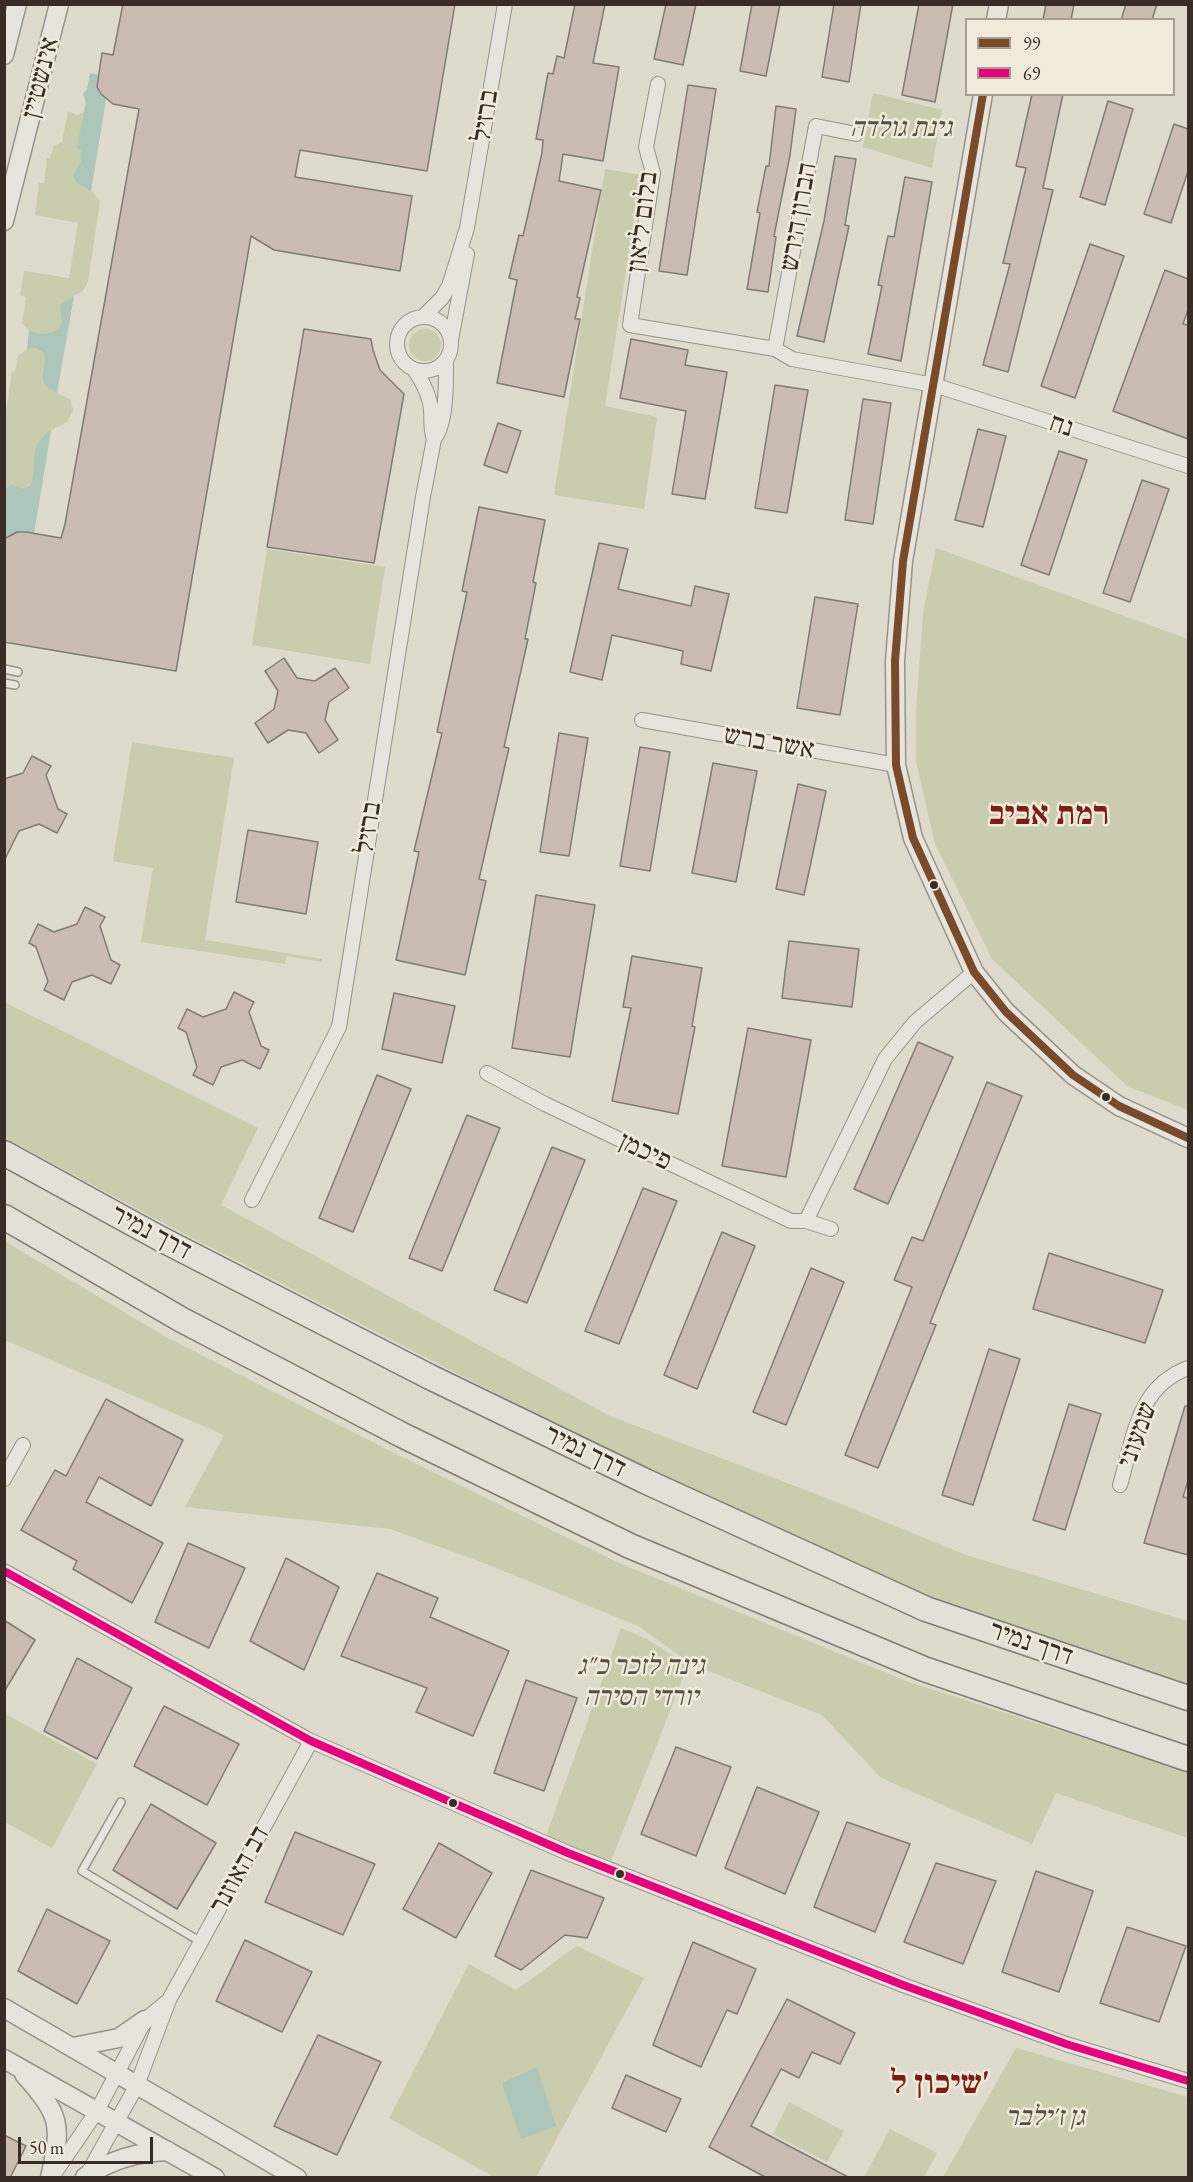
<!DOCTYPE html>
<html>
<head>
<meta charset="utf-8">
<style>
	body { margin:0 }
	#map { position:relative; width:1193px; height:2182px; overflow:hidden; background:#dedacc; font-family:"EB Garamond",serif }
	canvas { display:block }
	.frame { position:absolute; inset:0; border:6px solid #392c27; pointer-events:none }
	.legend { position:absolute; left:965px; top:18px; width:210px; height:78px; box-sizing:border-box; background:#efead9; border:2px solid #a69e92; margin:0; padding:8px 10px; list-style:none; font-size:18px; color:#392c27 }
	.legend li { display:flex; align-items:center; gap:12px; height:30px }
	.legend b { width:30px; border:2px solid #a69e92 }
	.scale { position:absolute; left:18px; top:2137px; width:135px; height:27px; box-sizing:border-box; border:3px solid #392c27; border-top:0; padding-left:8px; font-size:18px; line-height:21px; white-space:nowrap; color:#392c27; -webkit-text-stroke:4px #efead9; paint-order:stroke }
</style>
</head>
<body>
<div id="map">
<canvas width="1193" height="2182"></canvas>
<div class="frame"></div>
<ul class="legend">
<li><b style="height:8px;background:#7a4b2a"></b>99</li>
<li><b style="height:8px;background:#e5007d"></b>69</li>
</ul>
<div class="scale">50 m</div>
</div>
<script>
const g = document.querySelector('canvas').getContext('2d');
g.lineJoin = 'round';
function fill(path, color) { g.fillStyle = color; g.fill(path, 'evenodd'); }
function trace(path, color, width, dash) { g.strokeStyle = color; g.lineWidth = width; g.lineCap = dash ? 'butt' : 'round'; g.setLineDash(dash || []); g.stroke(path); }
function write(font, color, halo, rows, align = 'center') {
  g.font = font + ' "EB Garamond","Frank Ruhl Libre",serif'; g.lineWidth = 5; g.setLineDash([]); g.textBaseline = 'middle'; g.strokeStyle = halo; g.fillStyle = color; for (const [text, x, y, turn = 0] of rows) {
    g.save(); g.translate(x, y); g.rotate((+turn || 0) * Math.PI / 180); g.textAlign = isNaN(turn) ? turn : align; if (halo) g.strokeText(text, 0, 0); g.fillText(text, 0, 0); g.restore();
  }
}
const green = new Path2D(`
	M90,73L98,75V87L106,99L91,190L100,201L88,282L82,292L73,296L57,393L71,400L73,410L67,422L51,430L34,533L17,532L5,539V418L12,371L15,372L18,356L27,349L29,331L22,323L26,297L20,295L24,271L69,278L78,223L35,215L39,183H44L47,158H50L54,146L62,142L68,111L77,115L83,112L86,103L83,94L87,90Z
	M873,93L942,110L932,168L863,147Z
	M605,169L641,175L605,406L657,417L644,509L554,495Z
	M409 345a16 16 0 1 1 32 0a16 16 0 1 1-32 0Z
	M936,548L1188,639V1110L1127,1086L992,959L935,844L916,761V710L923,613Z
	M267,549L385,567L370,664L252,645Z
	M132,742L234,758L205,940L322,959V962L286,956L285,964L141,942L153,868L113,861Z
	M4,1002L258,1128L221,1205L610,1416L824,1497L966,1555L1188,1621V1688L932,1600L599,1446L171,1227L5,1138Z
	M4,1241L168,1338L392,1452L619,1563L906,1681L1188,1772V1838L1056,1793L1032,1844L881,1778L822,1715L693,1665L638,1626L484,1563L390,1529L185,1507L224,1435L5,1340Z
	M621,1628L647,1639L688,1665L611,1861L546,1836Z
	M5,1714L97,1764L52,1848L5,1822Z
	M577,1946L644,1978L536,2177H494L389,2118L469,1964L516,1990Z
	M1016,2048L1188,2097V2177H943Z
	M789,2102L844,2131L827,2162L773,2134Z
	M890,2129L937,2153L924,2177H864Z`);
const water = new Path2D(`
	M90,73L98,75V87L106,99L91,191L77,183L73,176L81,161V151L77,147L86,103L83,94L87,90Z
	M74,296L57,393C32,380 48,372 44,353L37,348L27,349L29,331C41,335 56,336 62,323L60,305Z
	M51,430L34,533L17,532L5,539L4,490L11,485L24,489L31,485C39,464 25,448 51,430Z
	M537,2067L556,2126L521,2139L502,2083Z`);
const building = new Path2D(`
	M123,4H455L427,171L300,150L295,177L412,196L400,271L274,250L251,236L176,671L4,642V539L17,532H26L61,538L65,524L139,109L113,104L101,94L97,87L102,53L113,55Z
	M575,4H605L593,63L619,67L603,161L563,154L559,181L601,190L577,297L580,298L575,319H580L564,397L497,383L517,280L509,278L519,235L523,236L542,153L543,140L536,139L548,73L553,74L557,56L564,58Z
	M666,4H696L683,65L654,59Z
	M752,4H780L766,76L740,71Z
	M834,4H861L849,82L822,77Z
	M919,4H953L935,102L902,95Z
	M1046,4H1074L1071,20H1043Z
	M1126,4H1157L1152,20H1121Z
	M688,85L716,89L687,275L659,271Z
	M1032,94H1063L1043,188L1053,190L1008,372L983,365L1010,264L1003,263L1026,168L1016,166Z
	M1108,101L1133,109L1105,205L1080,197Z
	M776,106L796,109L790,155L774,236L776,237L768,292L747,289L760,213L757,212L766,166H769Z
	M1174,124L1188,129V171L1171,223L1144,214Z
	M835,156L856,159L845,225L849,226L824,342L797,336L824,221Z
	M905,177L932,182L901,361L868,354L882,286L878,285L888,236L894,237Z
	M1090,244L1124,256L1075,398L1041,386Z
	M1165,270L1188,279V310L1183,324L1188,325V439L1113,411Z
	M304,329L371,339L373,350L380,370L404,394L374,563L267,547Z
	M631,339L688,350L685,365L727,372L705,499L672,494L686,411L620,398Z
	M775,385L808,390L787,513L755,508Z
	M863,399L891,403L873,524L845,520Z
	M498,423L521,431L507,473L484,465Z
	M978,429L1006,436L983,527L955,520Z
	M1059,451L1087,460L1049,575L1021,565Z
	M1142,480L1169,489L1130,602L1103,593Z
	M479,507L545,520L533,582L536,583L525,639H528L504,747L509,748L479,879L486,881L465,975L396,960L419,852L414,851L442,733L437,732L467,592L462,591Z
	M599,543L628,549L618,589L691,606L695,586L729,594L711,671L681,664L683,651L612,635L602,680L570,672Z
	M815,597L858,604L840,715L797,708Z
	M284,658L297,678L315,681L335,668L349,688L329,702L325,720L338,740L319,753L306,733L288,730L268,743L255,723L274,709L278,691L265,671Z
	M559,733L588,738L569,856L540,852Z
	M640,747L670,752L650,871L620,866Z
	M32,756L51,766L46,775L58,809L67,814L57,833L39,824L19,831L4,861V779L23,773Z
	M713,763L757,771L736,882L692,873Z
	M798,784L826,791L804,895L776,889Z
	M248,830L318,842L306,914L236,902Z
	M536,895L595,905L570,1057L512,1048Z
	M85,907L105,917L100,926L111,960L120,965L111,984L92,975L72,982L64,1000L44,990L48,981L36,947L29,943L38,924L54,932L77,924Z
	M789,941L859,949L852,1007L782,998Z
	M632,956L702,968L692,1026L695,1027L678,1114L612,1101L631,1008L623,1007Z
	M234,992L254,1002L249,1012L261,1046L269,1050L260,1069L242,1060L221,1067L213,1085L193,1075L197,1067L186,1032L178,1028L187,1009L203,1017L226,1009Z
	M394,993L455,1006L442,1063L382,1049Z
	M748,1028L811,1040L786,1177L722,1166Z
	M918,1042L953,1057L888,1204L854,1189Z
	M377,1075L411,1089L353,1232L319,1218Z
	M987,1082L1022,1096L930,1323L936,1325L878,1468L845,1455L912,1287L894,1280L912,1237L923,1241Z
	M467,1115L500,1128L442,1271L409,1258Z
	M552,1147L585,1160L527,1303L494,1290Z
	M643,1188L677,1201L619,1344L585,1331Z
	M722,1232L755,1246L697,1389L664,1375Z
	M1049,1253L1163,1290L1145,1343L1033,1309Z
	M811,1268L844,1282L786,1425L753,1412Z
	M989,1349L1020,1359L973,1505L942,1495Z
	M106,1399L183,1440L151,1506L99,1477L86,1502L163,1543L132,1603L73,1569L77,1561L21,1530L55,1470L66,1476Z
	M1069,1404L1101,1414L1065,1530L1033,1520Z
	M1185,1406H1188V1481L1183,1497L1188,1498V1555L1144,1543Z
	M188,1543L245,1568L209,1648L155,1622Z
	M286,1558L339,1587L304,1670L250,1641Z
	M377,1573L438,1598L430,1617L509,1651L473,1736L416,1712L427,1688L341,1656Z
	M4,1620L35,1640L4,1692Z
	M77,1658L132,1688L97,1759L44,1731Z
	M526,1680L577,1698L544,1791L494,1773Z
	M164,1706L239,1744L207,1805L134,1766Z
	M676,1747L731,1767L696,1856L641,1834Z
	M757,1787L819,1812L785,1894L725,1868Z
	M151,1804L216,1843L177,1909L113,1870Z
	M847,1822L910,1844L875,1932L814,1907Z
	M295,1832L375,1864L343,1935L265,1902Z
	M439,1843L492,1873L456,1938L403,1909Z
	M936,1863L996,1881L963,1964L904,1942Z
	M531,1870L604,1898L587,1938L565,1935L521,1970L495,1956Z
	M1036,1871L1093,1891L1059,1992L1002,1972Z
	M47,1909L110,1941L77,2004L18,1971Z
	M1127,1927L1186,1946L1159,2022L1100,2003Z
	M245,1940L312,1972L282,2032L216,2001Z
	M693,1942L756,1969L737,2014L727,2010L701,2067L653,2045Z
	M787,1999L855,2033L840,2064L812,2052L799,2078L781,2069L751,2126L850,2178H767L709,2147Z
	M318,2035L381,2062L337,2155L274,2126Z
	M626,2075L681,2099L666,2132L612,2108Z
	M4,2135L26,2146L10,2178H4Z`);
const service = new Path2D(`
	M4,669L18,672
	M4,683L15,685
	M121,1802L82,1871L201,1942`);
const minor = new Path2D(`
	M658,84L646,147L653,173L630,325L775,349L792,359L934,385L1188,466
	M424,316L442,298L449,286L467,228L505,4
	M397 344a27 27 0 1 1 54 0a27 27 0 1 1-54 0Z
	M451,340L467,254
	M775,349L816,126L856,134
	M414,369C422,381 430,395 431,410C432,421 430,428 434,439
	M642,720L896,765
	M487,1073L545,1104L791,1221H806L831,1229
	M252,1200L339,1027L423,497L434,439C447,424 446,381 446,361
	M806,1221L885,1059L915,1022L974,972
	M4,1479L23,1445
	M1120,1485C1134,1437 1137,1387 1188,1368
	M4,1571L311,1741L568,1853L903,1985L1066,2044L1188,2081
	M54,2174L97,2111L145,2020L168,2001
	M87,2175L137,2085L169,2000L311,1741`);
const tertiary = new Path2D(`
	M996,20L999,4
	M4,55L17,4
	M983,94L903,561L895,661L896,765L913,838L974,972L1006,1012L1073,1075L1119,1106L1188,1138
	M4,221L59,4
	M4,2008L297,2178
	M73,2047L119,2038L145,2020
	M4,2059L215,2178
	M24,2074C61,2116 62,2124 50,2178
	M85,2177C111,2160 136,2152 168,2151`);
const trunk = new Path2D(`
	M4,1153L161,1239L430,1377L647,1482L926,1609L1188,1698
	M4,1217L182,1320L402,1435L630,1546L924,1669L1188,1759`);
const bus1 = new Path2D(`
	M983,94L903,561L895,661L896,765L913,838L974,972L1006,1012L1073,1075L1119,1106L1188,1138`);
const bus2 = new Path2D(`
	M4,1571L311,1741L568,1853L903,1985L1066,2044L1188,2081`);
const markers = [
	[934,885,5,"#392c27"],
	[1106,1097,5,"#392c27"],
	[453,1803,5,"#392c27"],
	[620,1874,5,"#392c27"]
];
const streetNames = [
	["אינשטיין",41,78,-76],
	["ברזיל",486,116,-81],
	["הברון הירש",799,217,-80],
	["בלום ליאון",643,222,-83],
	["נח",1061,426,18],
	["אשר ברש",769,743,10],
	["ברזיל",369,828,-81],
	["פיכמן",645,1152,25],
	["דרך נמיר",151,1233,28],
	["שמעוני",1138,1435,-70],
	["דרך נמיר",585,1452,26],
	["דרך נמיר",1031,1644,19],
	["דב האוזנר",240,1870,-61]
];
const parkNames = [
	["גינת גולדה",901,129],
	["גינה לזכר כ\"ג",641,1667],
	["יורדי הסירה",641,1698],
	["גן ז'ילבר",1045,2118]
];
const districtNames = [
	["רמת אביב",1049,815],
	["שיכון ל'",940,2084]
];
fill(green, '#c9ccad');
fill(water, '#acc6ba');
fill(building, '#cabcb2');
trace(building, '#807c75', 1.5);
trace(service, '#97938b', 10);
trace(minor, '#97938b', 16);
trace(tertiary, '#97938b', 21);
trace(trunk, '#807c75', 27);
trace(service, '#e6e4dd', 7);
trace(minor, '#e6e4dd', 14);
trace(tertiary, '#e6e4dd', 18);
trace(trunk, '#e2e0d7', 24);
trace(bus1, '#7a4b2a', 8);
trace(bus2, '#e5007d', 8);
for (const [x, y, r, color] of markers) { const dot = new Path2D(); dot.arc(x, y, r, 0, 2 * Math.PI); g.fillStyle = color; g.fill(dot); trace(dot, '#efead9', 2); }
write('27px', '#392c27', '#efead9', streetNames);
write('italic 27px', '#585142', '#efead9', parkNames);
write('bold 33px', '#7a1f14', '#efead9', districtNames);
</script>
</body>
</html>
